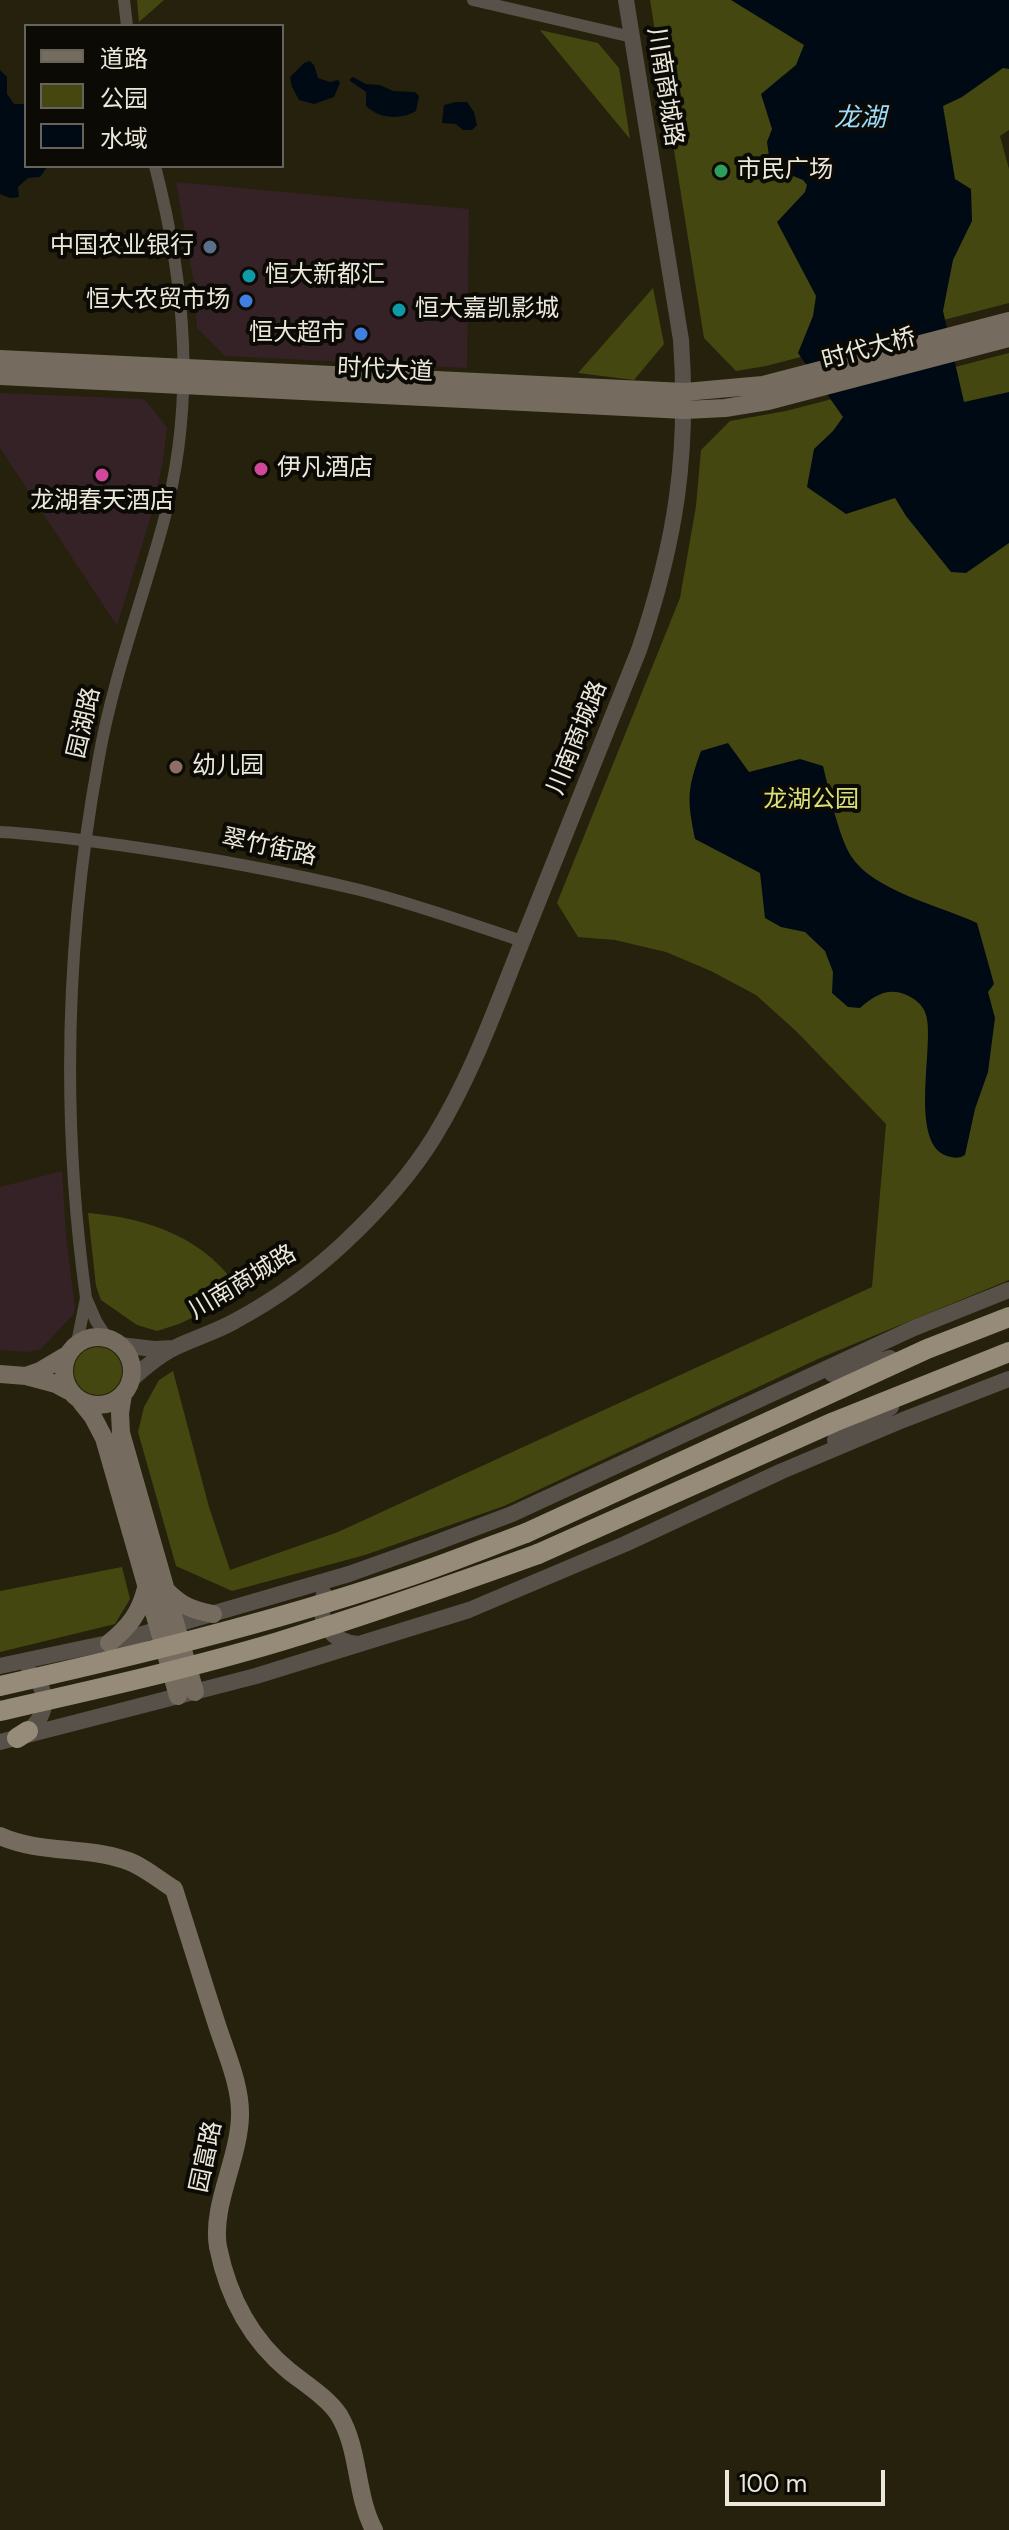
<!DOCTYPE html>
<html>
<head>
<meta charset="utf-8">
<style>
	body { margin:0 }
	#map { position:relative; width:1009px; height:2530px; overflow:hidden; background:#25210c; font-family:"DM Sans","Noto Sans SC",sans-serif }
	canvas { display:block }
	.legend { position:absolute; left:24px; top:24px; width:260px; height:144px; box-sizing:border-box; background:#0c0a04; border:2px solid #65635a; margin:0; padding:10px 14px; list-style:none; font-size:24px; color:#ebe8dc }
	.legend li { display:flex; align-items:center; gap:16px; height:40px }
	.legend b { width:40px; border:2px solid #65635a }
	.scale { position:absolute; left:725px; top:2470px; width:160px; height:36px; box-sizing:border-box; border:4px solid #ebe8dc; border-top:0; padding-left:10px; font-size:24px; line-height:28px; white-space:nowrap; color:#ebe8dc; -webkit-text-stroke:6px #0c0a04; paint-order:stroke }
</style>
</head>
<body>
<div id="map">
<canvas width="1009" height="2530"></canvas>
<ul class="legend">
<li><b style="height:10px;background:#756c5f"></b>道路</li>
<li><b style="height:22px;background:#444810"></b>公园</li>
<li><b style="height:22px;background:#000a15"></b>水域</li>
</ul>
<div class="scale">100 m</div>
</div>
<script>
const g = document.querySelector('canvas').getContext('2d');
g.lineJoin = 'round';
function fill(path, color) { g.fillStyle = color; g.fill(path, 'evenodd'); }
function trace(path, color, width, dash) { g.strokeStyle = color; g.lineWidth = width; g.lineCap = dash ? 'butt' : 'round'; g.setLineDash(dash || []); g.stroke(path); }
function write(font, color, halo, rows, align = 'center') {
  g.font = font + ' "DM Sans","Noto Sans SC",sans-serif'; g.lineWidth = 8; g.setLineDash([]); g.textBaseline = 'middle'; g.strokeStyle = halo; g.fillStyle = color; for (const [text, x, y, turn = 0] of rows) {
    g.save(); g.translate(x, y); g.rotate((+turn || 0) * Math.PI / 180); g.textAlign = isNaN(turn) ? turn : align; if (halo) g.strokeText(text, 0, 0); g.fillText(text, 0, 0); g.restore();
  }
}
const commercial = new Path2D(`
	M176,182L469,209L467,368L225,356L197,328L194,284Z
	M0,393L144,399L167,427L163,462L151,516L117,626L0,448Z
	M62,1171L66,1237L75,1308L73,1315L40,1350L26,1352L0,1350V1187Z`);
const green = new Path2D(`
	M137,0H164L139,22Z
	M650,0H1009V130L1000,136L1009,169V303L766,366L736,371L704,338Z
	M540,30L598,43L619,68L630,139Z
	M653,288L664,344L634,380L578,373Z
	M1009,353V1280L820,1358L504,1506L365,1555L232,1591L176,1566L138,1432L144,1407L159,1380L173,1371L209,1507L230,1570L338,1532L872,1287L886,1124L796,1031L756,995L711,971L666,952L615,940L578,937L557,903L680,598L696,506L701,450L730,421L786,411Z
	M88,1213C150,1218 208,1239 242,1294L179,1324L157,1331L137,1325L101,1300L96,1286Z
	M74 1371a24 24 0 1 1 48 0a24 24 0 1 1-48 0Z
	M122,1567L130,1599L115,1624L0,1652V1591Z`);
const water = new Path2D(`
	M731,0H1009V69L1003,68L962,97L943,106L955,179L971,189L972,221L953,260L943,311L964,402L1009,392V543L966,573L951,572L906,516L895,498L846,514L807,487L814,449L833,431L843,417L798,353L813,316L816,296L777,222L805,192L807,185L803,180L783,172L769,156L767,142L772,129L761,94L796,65L804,45Z
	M310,61L314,65L318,78L330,82L338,80L340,83L334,97L314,104L299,100L292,87L290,77L304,63Z
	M0,70L7,77V94L14,104H26V166H48L40,177L28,178L18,187L19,197L10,198L0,194Z
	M353,77L366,84L380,85L393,91L415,92L419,96L416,111C402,120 379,119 366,106V92L349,80Z
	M456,102H467L474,112L477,125L472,130H463L456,124L442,123L444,105Z
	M728,743L749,772L800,759L823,766C829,790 838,835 851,856C873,891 941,906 977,923L994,984L988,992L995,1018L988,1072L975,1109L965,1155C958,1159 955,1158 947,1156C908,1143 935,1044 926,1015C923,1004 914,998 904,994C887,987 872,997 860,1008L848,1007L832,993L833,972L825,951L805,932L781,927L765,918L760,873L695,839C687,799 687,789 701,751Z`);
const minor = new Path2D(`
	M124,0L127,26
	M473,0L632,37
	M0,832C44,834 89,841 133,847C209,858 285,872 360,890C415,904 468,923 522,941
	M86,1298C61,1118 66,935 99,757C113,678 142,601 163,524C196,403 186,286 155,166
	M77,1343L86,1298L96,1321L107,1338`);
const tertiary = new Path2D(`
	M120,1345L154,1349L173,1348
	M832,1374L890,1358
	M131,1380C144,1368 158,1356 174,1348C194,1338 216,1332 235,1321C274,1300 312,1273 344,1243C377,1212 410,1176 434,1137C474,1072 498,1001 526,932C564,838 601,744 639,650C676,541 689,455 681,340L626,0
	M835,1440L891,1407
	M324,1594C316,1621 331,1642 358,1644
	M0,1666L122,1640L349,1574L430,1545L512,1514L914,1328L1009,1290
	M28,1731C49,1714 50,1690 29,1672
	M0,1742L256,1676L469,1610L625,1544L782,1471L903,1420L1009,1379`);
const secondary = new Path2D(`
	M0,359L685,392L763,385L1009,321
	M0,376L685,410L725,408L768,401L1009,338
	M64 1371a34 34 0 1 1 68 0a34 34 0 1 1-68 0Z
	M67,1355L40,1371L26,1376L56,1384L69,1391
	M0,1374L26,1376
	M123,1394L120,1413L121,1433L195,1692
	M81,1402L93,1417L104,1438L178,1696
	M167,1591C182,1606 192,1610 213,1614
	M109,1643C129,1627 140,1613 146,1588
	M0,1836C40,1854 84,1846 125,1860C142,1865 158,1879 174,1889C189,1936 203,1982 218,2028C227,2055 241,2087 240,2116C239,2159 211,2206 218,2247C228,2296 250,2339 289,2371C304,2383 328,2398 339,2415C360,2450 355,2494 374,2530`);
const trunk = new Path2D(`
	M526,1533L927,1349L1009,1317
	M538,1554L834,1422L1009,1352
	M17,1738L28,1731`);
const trunkBridge = new Path2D(`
	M0,1686C133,1656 266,1624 395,1581C439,1567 483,1549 526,1533
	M0,1711C93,1690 187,1669 278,1642C366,1615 452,1585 538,1554`);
const markers = [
	[721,171,8,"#2e9e5b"],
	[210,247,8,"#5c6f8a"],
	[249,276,8,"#0f9aa8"],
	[246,301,8,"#3f7fe0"],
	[399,310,8,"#0f9aa8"],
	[361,334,8,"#3f7fe0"],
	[261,469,8,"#d1479c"],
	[102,475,8,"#d1479c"],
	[176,767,8,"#8d6e63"]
];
const streetNames = [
	["川南商城路",664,87,81],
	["时代大桥",869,350,-15],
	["时代大道",385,371,3],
	["园湖路",85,723,-77],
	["川南商城路",578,738,-68],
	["翠竹街路",269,848,12],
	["川南商城路",243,1283,-31],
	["园富路",207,2157,-78]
];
const poiNames = [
	["市民广场",737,171],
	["中国农业银行",194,247,"right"],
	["恒大新都汇",265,276],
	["恒大农贸市场",230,301,"right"],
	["恒大嘉凯影城",415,310],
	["恒大超市",345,334,"right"],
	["伊凡酒店",277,469],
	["龙湖春天酒店",102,502,"center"],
	["幼儿园",192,767]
];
const parkNames = [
	["龙湖公园",811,801]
];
const waterNames = [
	["龙湖",860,119]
];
fill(commercial, '#342227');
fill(green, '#444810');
fill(water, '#000a15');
trace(minor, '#575149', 12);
trace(tertiary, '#575149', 16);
trace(secondary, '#756c5f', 18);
trace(trunk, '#968a78', 20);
trace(trunkBridge, '#968a78', 20);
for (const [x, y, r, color] of markers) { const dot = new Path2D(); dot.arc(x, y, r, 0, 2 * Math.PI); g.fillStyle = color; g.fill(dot); trace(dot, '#0c0a04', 3); }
write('24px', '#ebe8dc', '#0c0a04', streetNames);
write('24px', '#ebe8dc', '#0c0a04', poiNames, 'left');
write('24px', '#d8e178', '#0c0a04', parkNames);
write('italic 26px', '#9cdbfb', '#0c0a04', waterNames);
</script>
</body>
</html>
